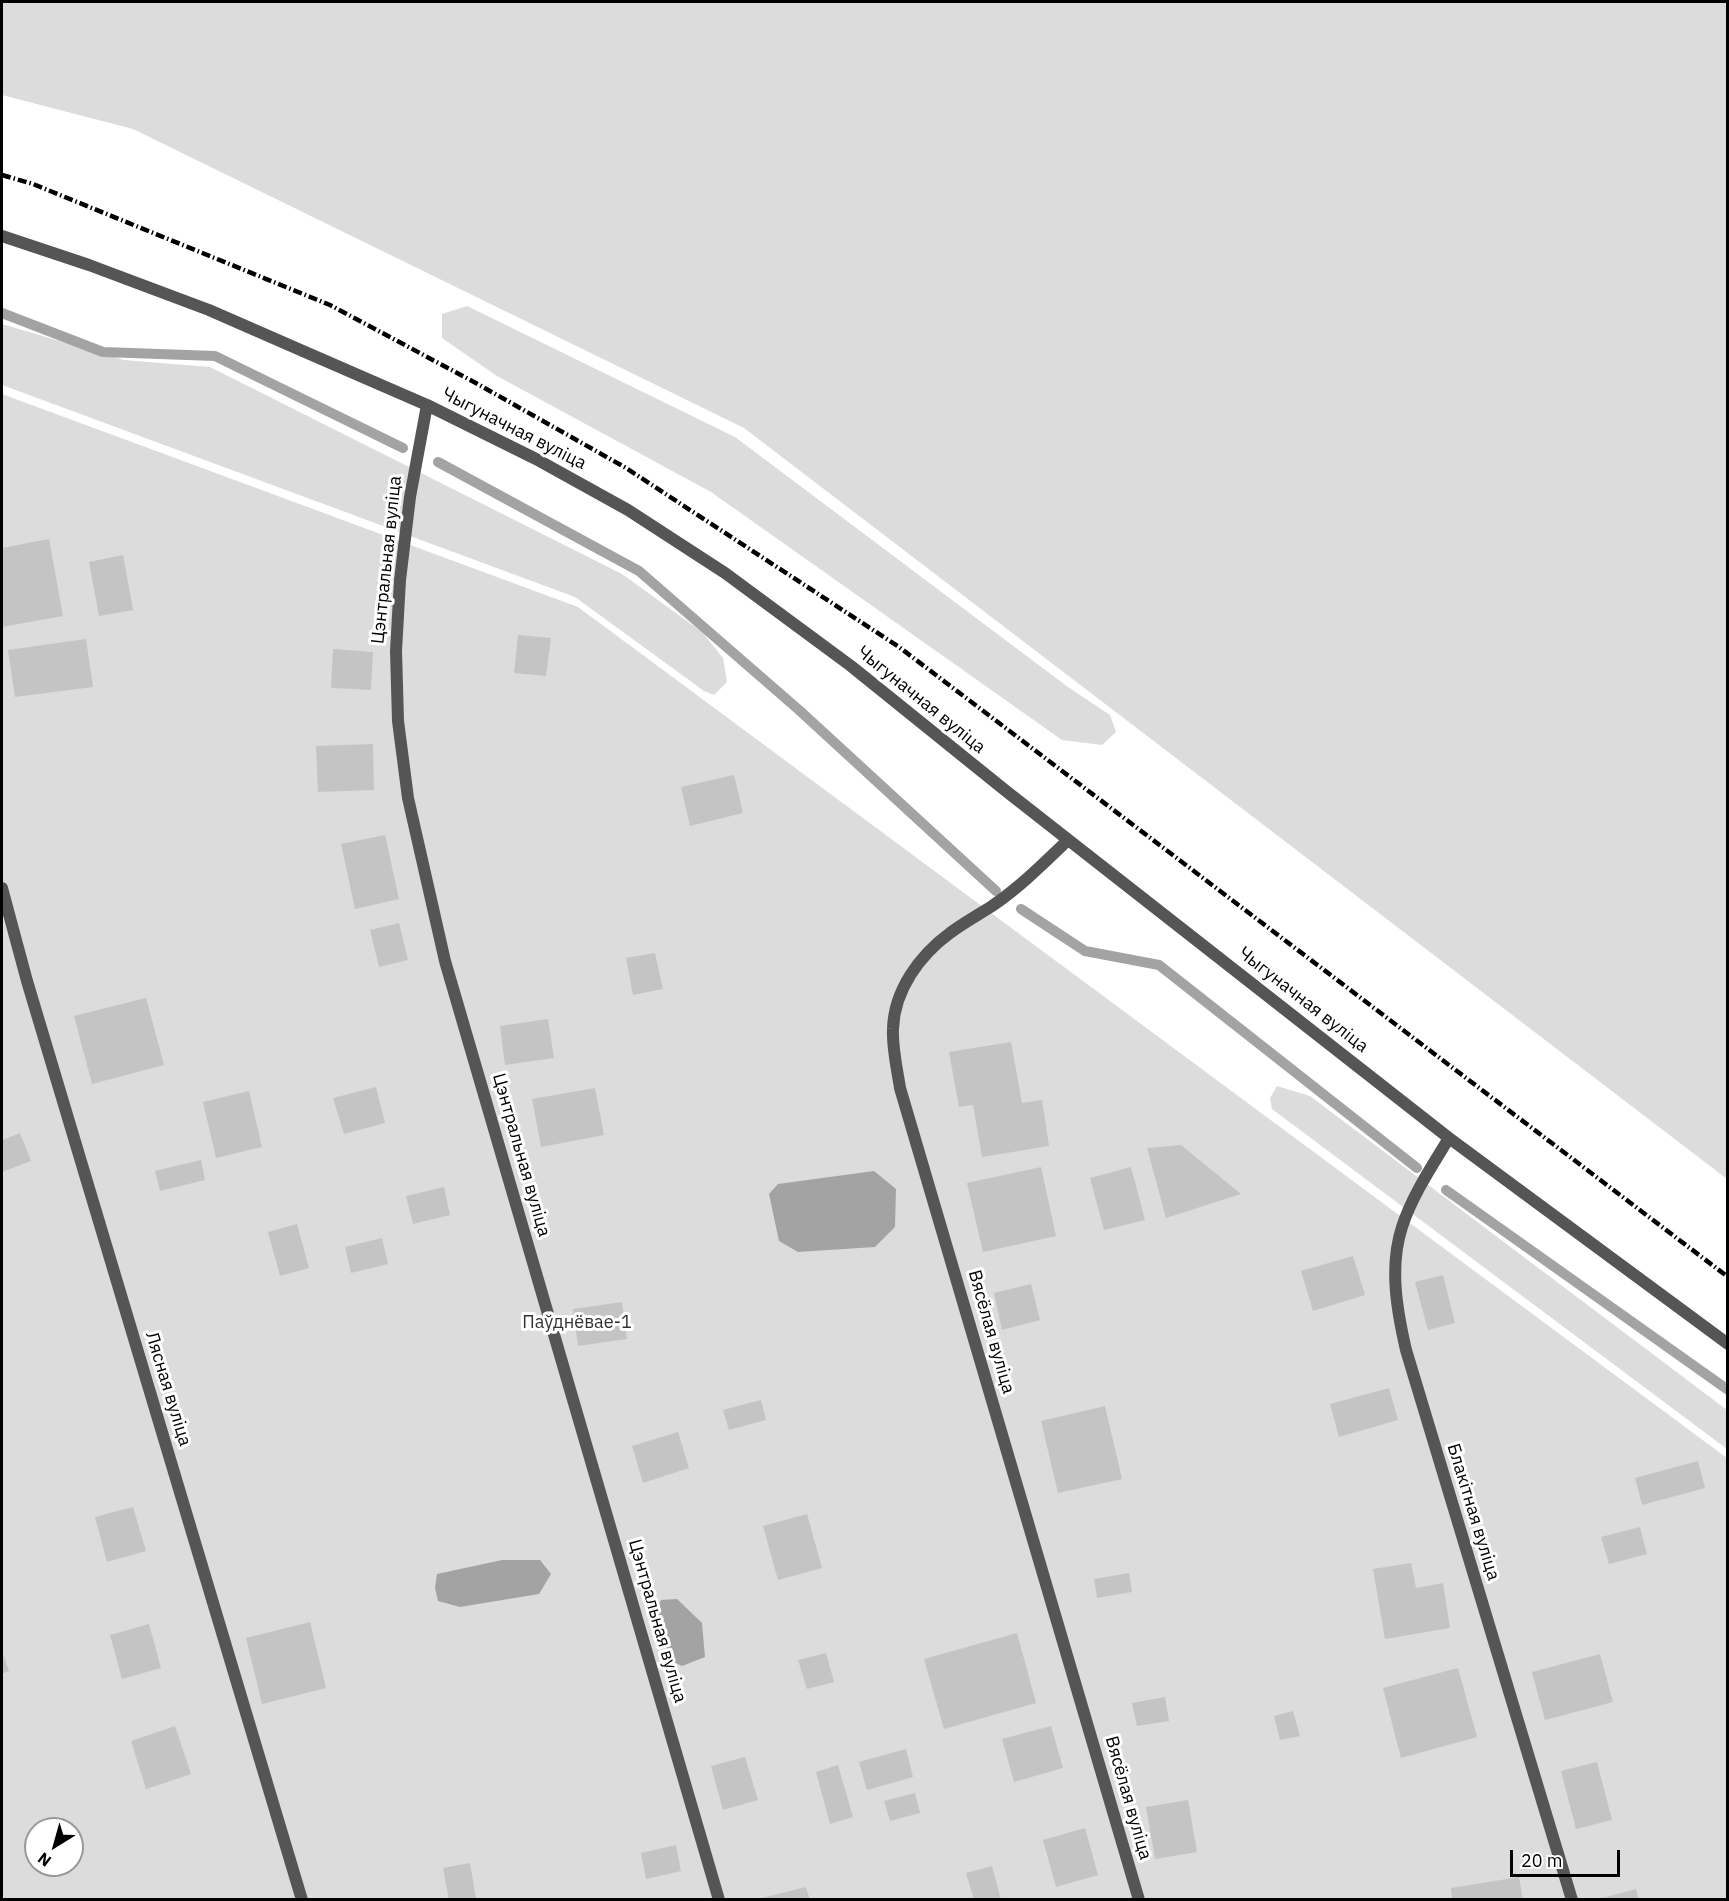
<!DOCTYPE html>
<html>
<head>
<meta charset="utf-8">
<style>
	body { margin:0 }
	#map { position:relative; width:1729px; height:1901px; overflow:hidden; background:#fff; font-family:"IBM Plex Sans",sans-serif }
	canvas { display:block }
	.frame { position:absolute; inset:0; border:3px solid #000; pointer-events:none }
	.north { position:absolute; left:24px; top:1817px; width:60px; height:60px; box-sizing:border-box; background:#fff; border:2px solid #999; border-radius:50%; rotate:217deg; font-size:16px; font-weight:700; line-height:24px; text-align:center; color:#000 }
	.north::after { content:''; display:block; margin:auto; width:21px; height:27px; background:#000; clip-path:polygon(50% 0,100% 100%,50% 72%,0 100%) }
	.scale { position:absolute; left:1510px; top:1850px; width:110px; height:27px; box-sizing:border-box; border:3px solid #000; border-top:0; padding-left:8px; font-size:18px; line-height:21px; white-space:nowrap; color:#000; -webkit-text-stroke:4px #fff; paint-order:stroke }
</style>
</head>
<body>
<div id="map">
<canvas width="1729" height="1901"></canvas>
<div class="frame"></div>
<div class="north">N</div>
<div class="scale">20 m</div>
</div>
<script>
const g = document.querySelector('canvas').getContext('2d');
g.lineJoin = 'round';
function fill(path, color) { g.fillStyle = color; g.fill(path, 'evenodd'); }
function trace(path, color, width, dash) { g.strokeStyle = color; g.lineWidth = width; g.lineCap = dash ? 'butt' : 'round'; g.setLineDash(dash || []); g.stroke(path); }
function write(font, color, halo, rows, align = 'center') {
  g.font = font + ' "IBM Plex Sans",sans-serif'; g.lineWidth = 6; g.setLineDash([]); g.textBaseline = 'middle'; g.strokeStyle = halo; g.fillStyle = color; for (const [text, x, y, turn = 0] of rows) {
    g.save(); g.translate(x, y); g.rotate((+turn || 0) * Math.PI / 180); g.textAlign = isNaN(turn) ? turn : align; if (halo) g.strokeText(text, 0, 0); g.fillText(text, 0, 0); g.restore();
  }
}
const green = new Path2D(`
	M2,2H1727V1179L744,428L133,129L2,95Z
	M467,306L735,437L1068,687L1110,715L1116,732L1102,745L1062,740L711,492L497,376L442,338V314Z
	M2,324L124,360L210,367L622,574L702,632L723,658L727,682L714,695L704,691L575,597L2,385Z
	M2,394L578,607L1727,1458V1899H2ZM36,1829H72V1865H36Z
	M1277,1086L1310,1096L1727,1410V1449L1272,1109L1270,1098Z`);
const water = new Path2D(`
	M874,1171L896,1189L895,1227L875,1247L798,1252L779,1241L769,1194L778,1184Z
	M502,1560H540L551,1574L539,1594L460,1607L438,1601L435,1588L437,1574Z
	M677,1599L702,1623L705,1657L682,1666L671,1661L654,1613L661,1600Z`);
const stream = new Path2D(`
	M2,313L103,352L215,356L403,448
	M438,462L639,571L799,710L996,891
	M1021,909L1085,951L1159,965L1417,1168
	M1446,1190L1728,1390`);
const building = new Path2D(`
	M49,539L63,616L2,627V548Z
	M123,555L133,610L99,616L89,562Z
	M518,635L551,638L546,676L514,673Z
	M86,639L93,687L15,697L8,650Z
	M333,649L373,652L371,690L331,688Z
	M373,744L374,790L318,792L316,746Z
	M734,775L743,813L690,826L681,787Z
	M385,835L399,899L355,909L341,844Z
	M399,923L408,960L379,967L370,930Z
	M655,953L663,989L633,995L626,958Z
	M146,998L164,1065L92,1084L74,1016Z
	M548,1019L554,1058L505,1065L500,1026Z
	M1011,1042L1022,1103L1042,1100L1049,1146L982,1157L973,1105L959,1107L949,1052Z
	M376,1087L385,1123L344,1134L333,1098Z
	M595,1088L604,1135L541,1147L532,1099Z
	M249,1091L262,1147L216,1158L203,1102Z
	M20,1133L31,1161L2,1172V1140Z
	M1181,1145L1241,1194L1166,1218L1147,1148Z
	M201,1160L205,1180L160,1191L155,1171Z
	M1041,1167L1056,1236L983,1252L967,1183Z
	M1131,1167L1145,1220L1104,1230L1090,1178Z
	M444,1187L450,1215L413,1224L406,1196Z
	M297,1224L309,1268L280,1276L268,1232Z
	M382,1238L388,1264L351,1273L345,1247Z
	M1353,1256L1365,1295L1313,1311L1301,1271Z
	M1443,1275L1455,1323L1428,1330L1415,1282Z
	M1031,1284L1040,1320L1002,1330L994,1293Z
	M622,1302L627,1339L578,1346L573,1309Z
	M1389,1388L1398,1420L1339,1437L1330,1404Z
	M761,1400L766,1420L729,1430L723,1410Z
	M1105,1406L1122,1479L1058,1493L1041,1421Z
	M678,1432L689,1468L643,1483L632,1446Z
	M1698,1461L1705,1488L1642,1505L1635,1478Z
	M133,1507L146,1551L107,1562L95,1517Z
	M807,1514L822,1568L778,1580L763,1526Z
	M1640,1527L1647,1554L1609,1564L1601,1537Z
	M1411,1563L1416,1588L1443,1583L1450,1628L1385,1639L1373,1569Z
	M1129,1573L1132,1592L1097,1598L1094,1579Z
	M310,1622L326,1688L262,1704L246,1638Z
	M149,1624L161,1668L122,1679L110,1635Z
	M1017,1633L1036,1703L944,1729L924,1659Z
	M2,1651L9,1671L2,1674Z
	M826,1653L834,1682L807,1689L798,1660Z
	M1600,1654L1613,1702L1545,1720L1532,1672Z
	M1458,1668L1477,1737L1401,1758L1383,1688Z
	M1165,1697L1169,1721L1137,1726L1132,1703Z
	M1293,1711L1300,1736L1280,1740L1274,1716Z
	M175,1726L191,1774L146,1789L131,1741Z
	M1051,1726L1063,1768L1014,1782L1002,1739Z
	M906,1749L913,1777L867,1790L859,1762Z
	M745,1757L758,1800L723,1810L711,1766Z
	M1597,1762L1612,1820L1576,1829L1561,1771Z
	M838,1765L853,1817L830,1824L816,1772Z
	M915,1793L920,1813L890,1821L884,1801Z
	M1188,1800L1197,1852L1155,1859L1146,1807Z
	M1085,1828L1098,1875L1056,1887L1043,1840Z
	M676,1845L681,1871L646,1879L641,1853Z
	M470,1863L476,1899L449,1900L443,1868Z
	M992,1866L1001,1900H974L966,1873Z
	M1519,1877L1523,1900H1452L1451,1888Z
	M806,1887L810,1900H758V1899Z
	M1636,1889L1639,1900H1600L1599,1899Z`);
const lane = new Path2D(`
	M2,236L89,265L209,310L312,355L427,405L536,459L628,510L725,573L851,666L1006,791L1449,1138L1728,1344
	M427,405L410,497L400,580L396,651L398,721L408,798L445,961L719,1900
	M1068,840C1044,863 1020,887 992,906C978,915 963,923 950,933C920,955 894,990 893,1029C892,1048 897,1068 900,1088L1139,1900
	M2,888L27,981L302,1900
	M1449,1138C1432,1166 1412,1196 1402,1227C1389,1267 1397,1311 1406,1350L1572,1900`);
const rail = new Path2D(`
	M2,175L33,184L330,305L474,382L626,468L899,647L1728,1277`);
const streetNames = [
	["Чыгуначная вуліца",514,429,27],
	["Цэнтральная вуліца",387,560,-84],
	["Чыгуначная вуліца",921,700,39],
	["Чыгуначная вуліца",1303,1000,38],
	["Цэнтральная вуліца",521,1155,74],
	["Вясёлая вуліца",991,1332,74],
	["Лясная вуліца",168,1389,73],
	["Блакітная вуліца",1473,1512,73],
	["Цэнтральная вуліца",657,1621,74],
	["Вясёлая вуліца",1128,1798,74]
];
const parkNames = [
	["Паўднёвае-1",577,1323]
];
fill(green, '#dcdcdc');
fill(water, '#a3a3a3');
trace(stream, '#a3a3a3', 10);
fill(building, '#c4c4c4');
trace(lane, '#555', 12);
trace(rail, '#000', 4.5, [9, 3, 1.5, 3]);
write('18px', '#000', '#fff', streetNames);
write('18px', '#333', '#fff', parkNames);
</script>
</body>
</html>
